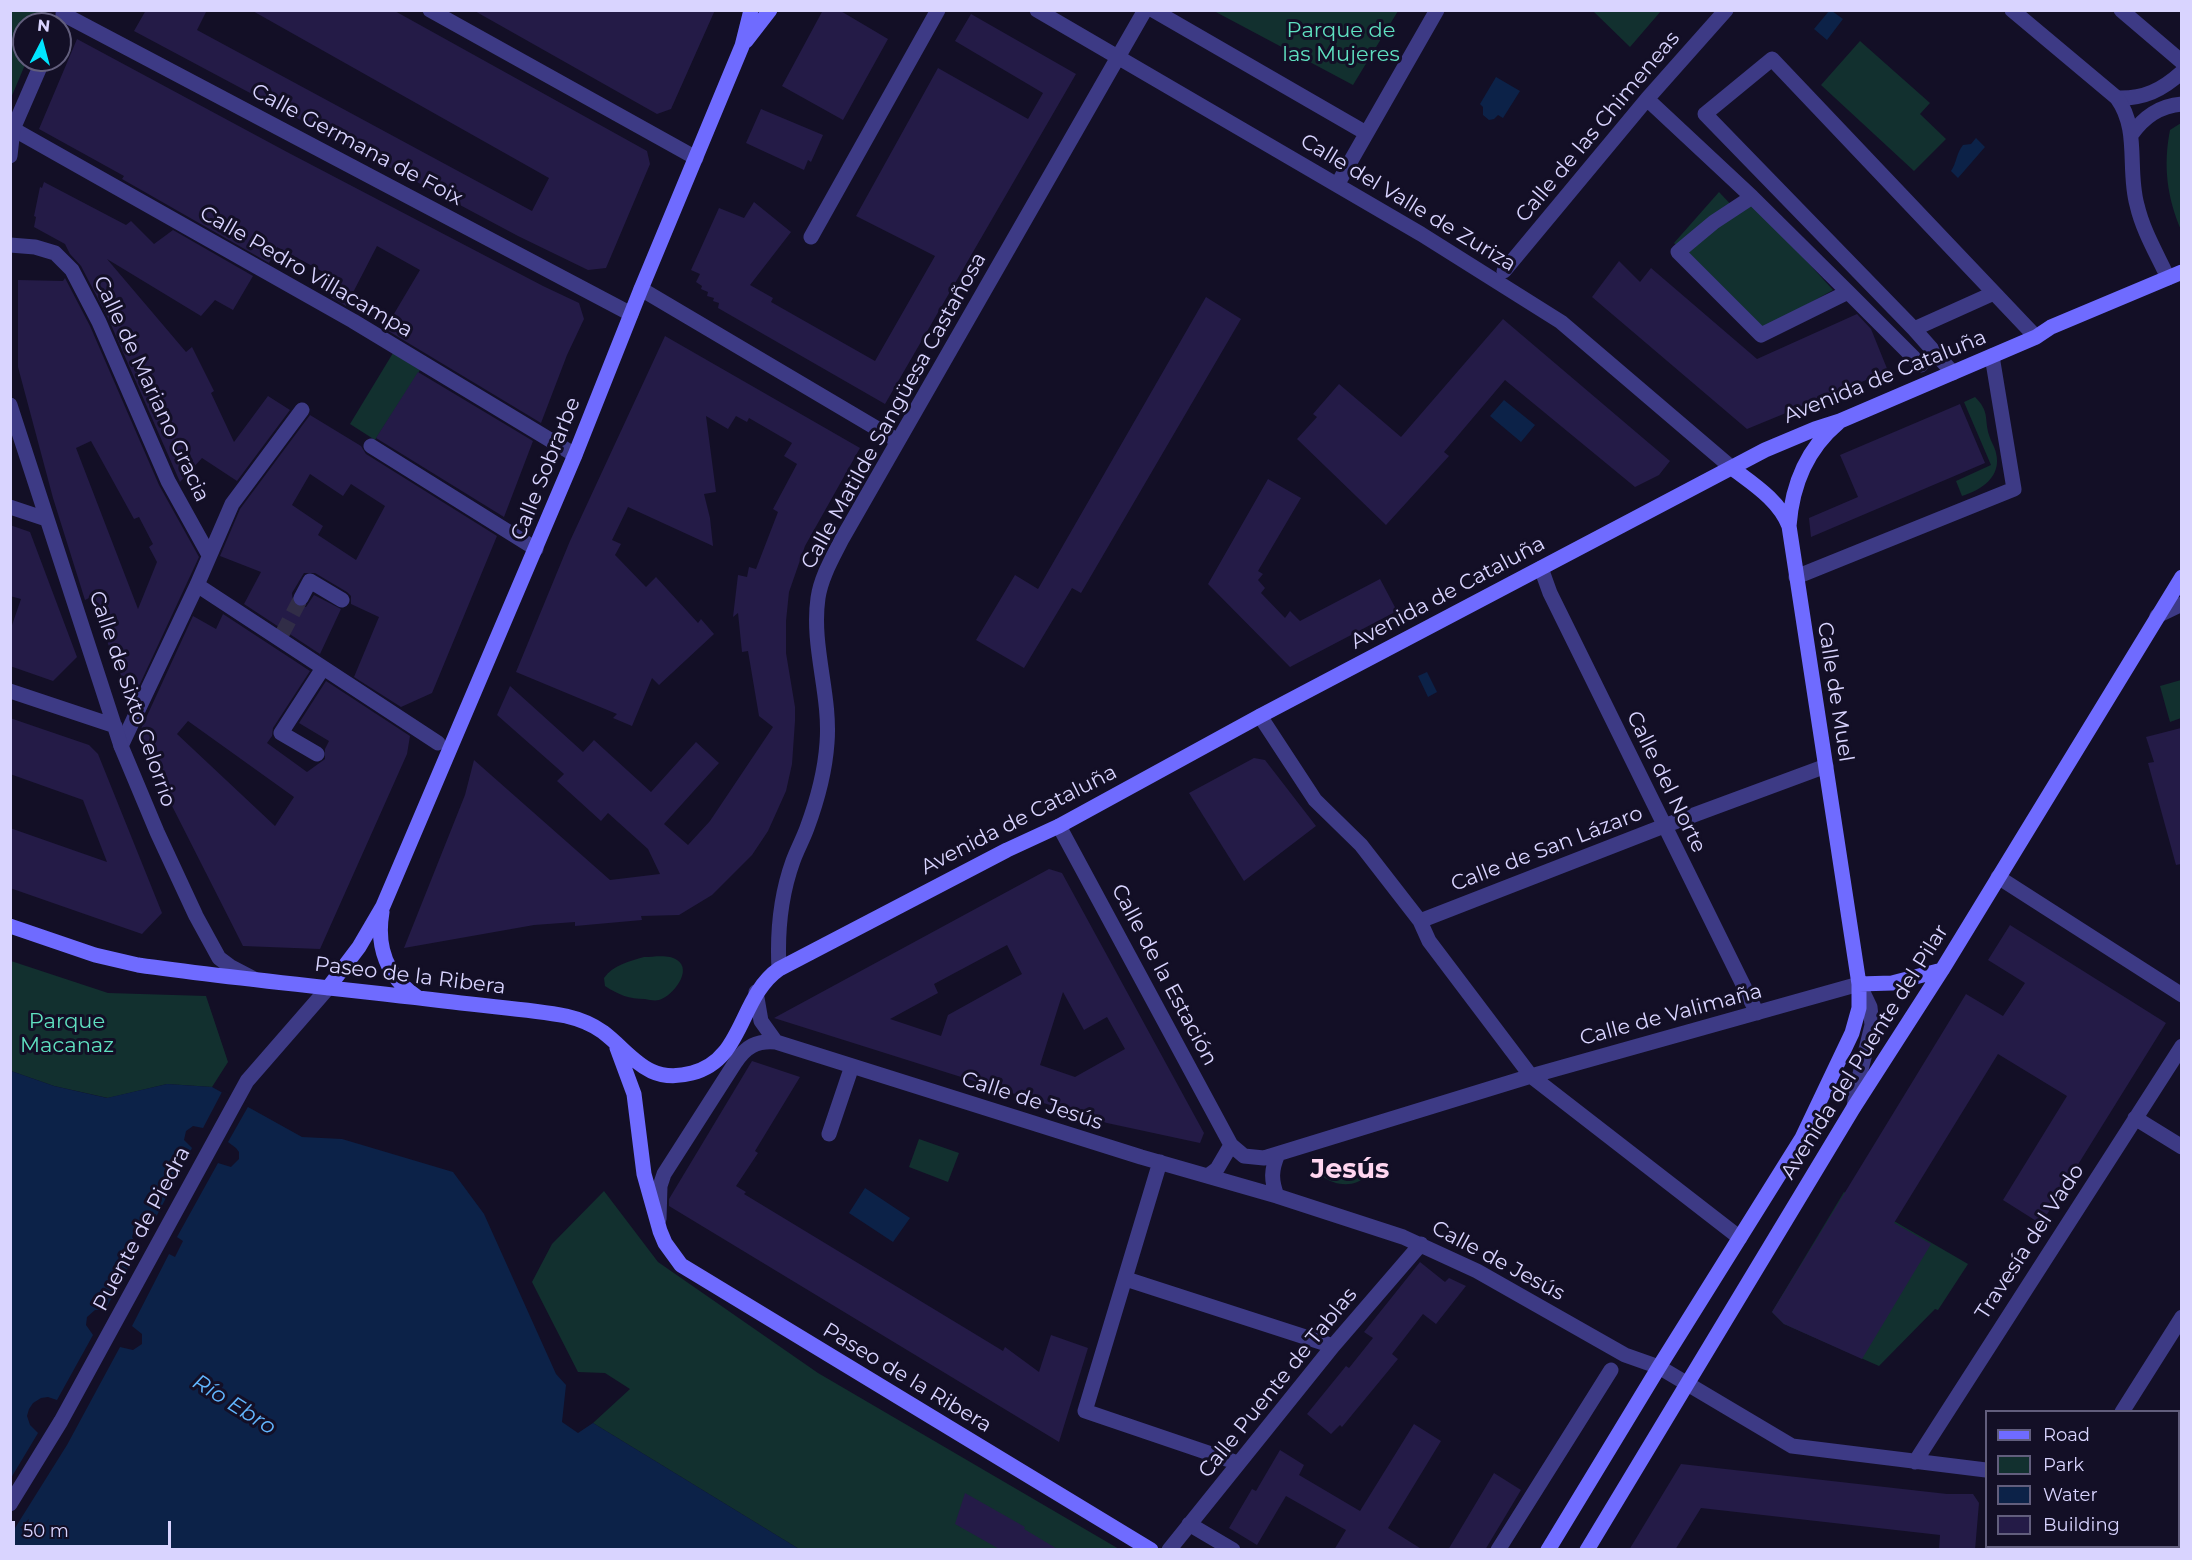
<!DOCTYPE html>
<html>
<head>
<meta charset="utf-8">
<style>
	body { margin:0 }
	#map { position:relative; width:2192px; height:1560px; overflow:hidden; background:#130f26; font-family:Montserrat,sans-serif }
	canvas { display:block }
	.frame { position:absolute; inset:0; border:12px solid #d9d4ff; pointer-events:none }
	.legend { position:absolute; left:1985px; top:1410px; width:195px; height:138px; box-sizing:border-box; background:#130f26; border:2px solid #625e7d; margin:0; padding:8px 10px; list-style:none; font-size:18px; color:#d9d4ff }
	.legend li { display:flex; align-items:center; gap:12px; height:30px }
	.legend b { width:30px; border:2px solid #625e7d }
	.north { position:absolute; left:12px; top:12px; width:60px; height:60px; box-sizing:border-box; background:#130f26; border:2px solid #625e7d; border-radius:50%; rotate:6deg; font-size:16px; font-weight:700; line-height:24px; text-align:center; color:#d9d4ff }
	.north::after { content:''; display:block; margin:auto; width:21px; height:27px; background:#00e5ff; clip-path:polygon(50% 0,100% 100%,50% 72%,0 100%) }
	.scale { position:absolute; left:12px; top:1521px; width:159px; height:27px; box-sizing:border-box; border:3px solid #d9d4ff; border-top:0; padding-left:8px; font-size:18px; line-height:21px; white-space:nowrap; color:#d9d4ff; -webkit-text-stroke:4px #130f26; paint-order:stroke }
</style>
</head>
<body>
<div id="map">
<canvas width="2192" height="1560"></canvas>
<div class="frame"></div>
<ul class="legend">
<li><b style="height:8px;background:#6f6bff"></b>Road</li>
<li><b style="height:16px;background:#12302f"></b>Park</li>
<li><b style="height:16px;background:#0c2248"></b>Water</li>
<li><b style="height:16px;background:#241b47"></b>Building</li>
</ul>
<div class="north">N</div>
<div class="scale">50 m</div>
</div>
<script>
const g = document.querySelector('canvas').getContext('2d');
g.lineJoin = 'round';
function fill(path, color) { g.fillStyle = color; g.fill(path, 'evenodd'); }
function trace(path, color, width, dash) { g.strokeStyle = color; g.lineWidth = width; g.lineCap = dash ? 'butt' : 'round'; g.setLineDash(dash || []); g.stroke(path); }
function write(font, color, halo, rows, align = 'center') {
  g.font = font + ' Montserrat,sans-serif'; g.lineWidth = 6; g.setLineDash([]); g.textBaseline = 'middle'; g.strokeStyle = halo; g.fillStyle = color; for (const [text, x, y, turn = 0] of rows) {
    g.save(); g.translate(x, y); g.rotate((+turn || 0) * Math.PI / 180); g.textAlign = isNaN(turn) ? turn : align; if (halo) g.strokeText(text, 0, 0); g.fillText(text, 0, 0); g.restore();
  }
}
const green = new Path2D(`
	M11,10L47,11L42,24H24V60H27L11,98Z
	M1214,11H1398L1353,85Z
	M1593,11H1661L1630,47Z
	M1860,41L1930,103L1920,114L1946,139L1914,171L1821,85Z
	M2181,123H2182L2181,230C2167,197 2163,166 2170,130Z
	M1719,192L1737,211L1752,201L1833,290L1760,331L1674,243Z
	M393,353L420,370L375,440L350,424Z
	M1975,397C1990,412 1984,418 1989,435C1991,442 1995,447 1996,453C2002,476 1982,490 1962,496L1956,481L1991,465L1964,402Z
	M2181,680V718L2170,722L2160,686Z
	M644,957C654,957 669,954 677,960C693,970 673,996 659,1000C655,1001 649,1000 645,999C629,999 619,995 605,986L604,978C613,965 630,961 644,957Z
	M11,961L108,993L206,996L228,1062L212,1087L167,1084L108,1098L54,1086L11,1071Z
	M919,1139L959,1153L948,1182L909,1167Z
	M1359,1162L1364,1164L1367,1169V1175C1356,1188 1336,1186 1323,1177L1325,1173Z
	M604,1191L658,1262L818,1373L1119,1549H799L593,1423L630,1389L605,1373L578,1372L532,1282L552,1244Z
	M1844,1192L1968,1264L1938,1310L1935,1309L1879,1366L1784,1324L1772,1312Z`);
const water = new Path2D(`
	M1829,11H1832L1843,19L1827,40L1814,29Z
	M1496,77L1520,91L1503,118L1498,115L1494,119L1489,120L1483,115V107L1480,104Z
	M1976,138L1985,147L1958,178L1951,171C1957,162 1956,154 1963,145L1971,144Z
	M1504,400L1535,425L1521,442L1490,416Z
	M1427,672L1437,692L1428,697L1418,676Z
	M11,1071L54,1086L107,1098L167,1084L212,1087L302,1137L342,1139L453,1172L484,1214L556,1374L566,1385L562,1422L578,1433L593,1423L799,1549L11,1550Z
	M865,1188L910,1218L893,1242L849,1213Z`);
const pier = new Path2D(`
	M223,1090L249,1105L228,1142L236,1148L239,1152V1159L231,1167L218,1163L177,1237L183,1241L175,1257L169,1254L132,1326L142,1334V1344L133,1350L120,1347L67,1445L10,1536L11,1478L38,1433L30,1425L27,1416L29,1409L33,1403L41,1398L48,1397L57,1400L93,1335L86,1325L87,1317L95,1310H105L139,1248L132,1237L135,1225L143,1219H155L192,1148L184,1140L186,1131L193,1126L203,1128Z`);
const building = new Path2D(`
	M146,10H207L197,30L532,211L549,178L251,10H393L647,151L650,164L606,268L588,270L518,236L134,31Z
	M473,10H715L671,109L657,114Z
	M823,10H839L888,39L843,120L782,86Z
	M971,14L1076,74L885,404L718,308L719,303L713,301L714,298L707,296L708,292L701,289L702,286L696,282L700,274L691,270L719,208L744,218L754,202L791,232L750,285L773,298L771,302L875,361L935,256L856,216L938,68L1028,119L1043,93L955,41Z
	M77,39L287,152L543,286L579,303L584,319L567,355L541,423L385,329L420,270L377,246L346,306L331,297L340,281L277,247L269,263L122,179L124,176L39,129Z
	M761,109L823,135L811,162L808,160L804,170L746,143Z
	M44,182L126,225L131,221L154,244L173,230L253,276L233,310L215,300L201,316L107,259L186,352L192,347L214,391L211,393L234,442L268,396L290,410L237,481L202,458L180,482L108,318L81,266L70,254L65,244L34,227L36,217L34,216L40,187L42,188Z
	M1619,261L1640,282L1651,268L1757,359L1857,314L1871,329L1888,371L1747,429L1592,297Z
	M65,278L90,326L159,485L199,557L139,686L128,692L89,598L85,600L53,498L18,367V280L63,281ZM91,441L134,519L139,517L153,544L149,547L157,562L138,609L76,448Z
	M1206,297L1241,319L1081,593L1072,588L1024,668L976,640L1015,575L1038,589Z
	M1503,319L1670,461L1659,475L1635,487L1505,380L1444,452L1449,456L1386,525L1297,439L1317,417L1313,414L1339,384L1401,437Z
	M665,336L860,448L805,546L789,592L786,621V653L795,707V721L792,764L786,791L768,831L752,855L712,895L679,915L641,916L642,920L575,926V922L534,925L404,948L465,795L474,760L610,880L660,874L648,849L608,813L601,821L557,781L564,774L497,715L510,686L583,752L594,740L651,792L696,742L719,763L664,824L688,845L710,821L773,727L759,716L748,651L742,652L738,613L733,617L738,575L747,577L749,567L756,569L778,512L773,509L797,464L784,456L792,443L749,418L747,422L736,416L728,429L706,416L716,492L704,494L710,518L713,546L628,507L612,540L621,544L615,555L646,587L656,577L698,623L701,619L714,634L659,685L652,678L632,726L613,718L617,714L516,672L570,541Z
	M418,372L533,441L504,517L376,438Z
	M1960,404L1985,463L1811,537L1809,518L1858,497L1840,455Z
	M310,415L361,446L366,454L497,536L432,693L401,707L354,677L379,617L351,604V596L347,592L315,573H304L292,593L293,604L297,607H306L314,595L341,609L320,654L244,604L261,572L220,556L240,509ZM310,474L343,496L351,484L385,506L356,560L318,535L323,526L292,505Z
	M1268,479L1301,498L1258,571L1263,574L1258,580L1265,588L1261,593L1285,618L1290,611L1300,621L1380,579L1397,611L1290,667L1208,584Z
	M10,525L30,532L77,657L53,681L10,666V631L21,599L10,596Z
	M223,614L310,671L273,728L272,736L267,743L307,772L325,759V749L329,741L299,723L326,681L410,736L407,754L320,949L243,946L168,798L140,731L193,616L216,629ZM188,721L294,797L275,826L177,734Z
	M10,718L89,745L98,754L162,913L142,934L10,888V828L107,862L83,800L10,774Z
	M2181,728V864L2176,865L2148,763L2154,762L2146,737Z
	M1254,758L1265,760L1316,826L1244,881L1189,793Z
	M1049,869L1062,873L1204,1133L1200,1143L1107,1123L774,1018ZM1007,945L1022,974L948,1015L941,1036L890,1019L938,993L934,984ZM1063,992L1084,1030L1107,1017L1125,1049L1075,1077L1040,1065Z
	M2010,925L2166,1023L2041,1224L2003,1200L2067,1096L1998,1054L1894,1223L1931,1244L1862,1359L1784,1324L1772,1312L1966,994L2003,1016L2025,983L1988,960Z
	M752,1061L800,1077L755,1151L758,1153L736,1186L746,1192L744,1194L1003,1351L1005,1347L1039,1372L1051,1335L1088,1348L1059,1442L669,1206V1199Z
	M1420,1262L1445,1282L1449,1278L1466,1286L1436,1324L1423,1314L1392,1354L1398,1359L1342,1427L1340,1425L1331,1434L1307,1414L1346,1366L1349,1368L1373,1338L1364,1332Z
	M1414,1424L1441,1441L1388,1528L1423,1550H1334L1346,1530L1286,1496L1257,1545L1229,1528L1252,1489L1256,1491L1280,1450L1304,1465L1299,1475L1360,1511Z
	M1681,1464L1947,1494H1973L1979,1503L1975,1550H1939L1940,1535L1701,1508L1675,1550H1629Z
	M1494,1473L1521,1490L1485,1550H1448Z
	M965,1493L1025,1527L1024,1529L1059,1550H1001L955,1524Z`);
const pedestrianTunnel = new Path2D(`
	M282,634L301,598`);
const pedestrian = new Path2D(`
	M1647,99L1752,197L1714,222L1678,252L1761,335L1848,292L1921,365
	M13,129L353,321L575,455
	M1752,197L1848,292
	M10,245L35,247L55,253L72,270L99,322L168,481L209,555
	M1504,271L1647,99L1726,10
	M371,446L536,549
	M1796,577L2014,489L1992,356
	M197,585L438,743
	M301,598L310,581L342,600
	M121,746L197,585L232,504L302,410
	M317,754L281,733L323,668
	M1498,1550L1611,1370`);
const minor = new Path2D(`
	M430,10L696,158
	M1037,10L1421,234L1561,322L1732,468
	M1153,10L1366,133
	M63,14L631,314
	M2117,98C2144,99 2162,90 2182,72
	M10,156L13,129L43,60
	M1337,185L1437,10
	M811,237L938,10
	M641,289L898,441
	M1914,329L1994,293
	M1953,373L1914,329L1705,114L1772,59L2036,337
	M10,405L121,746L157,832L196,916L219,958L231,967L254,979
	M10,507L46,519
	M1541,568L1550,593L1757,1013
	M10,691L115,726
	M1260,716L1315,800L1361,845L1420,921L1429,941L1531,1076L1740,1238
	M1059,826L1231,1145L1244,1156L1264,1158L1531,1076L1859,984L1870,1007L1872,1025L1857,1086L1854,1107
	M1998,877L2182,995
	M1420,921L1664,826L1826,766
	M779,969C777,932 780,897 793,861C797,850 803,839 807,828C817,801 825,772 827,743C831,695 811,646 818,598C821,577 833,557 842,539L1145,10
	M756,992L761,1021L776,1042
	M2135,1118L2182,1147
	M829,1134L852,1066
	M1160,1162L1085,1411L1238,1463
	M1209,1175L1217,1169L1231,1145
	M1277,1196C1271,1180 1271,1170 1278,1154
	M659,1219L660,1186L664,1174L735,1063C745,1047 757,1040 776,1042L1141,1157L1277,1196L1403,1237L1477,1271L1625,1355L1659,1367L1792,1446L1986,1470
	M1126,1279L1333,1346
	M2122,1412L2182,1317
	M1915,1462L2182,1046
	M2178,1495L2182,1496
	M10,1504L61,1421L247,1081L328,988
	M1189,1524L1233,1550
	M1169,1550L1333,1346L1421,1244
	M1992,1550L1993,1546`);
const tertiary = new Path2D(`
	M2012,10L2117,98C2140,130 2127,169 2137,205C2143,231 2157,254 2168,278
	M2121,10L2182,62
	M2131,135C2144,117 2159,106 2182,104
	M2157,616L2182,604`);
const secondary = new Path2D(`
	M746,41L770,10
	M1732,468C1753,484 1779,500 1789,526
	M382,912C376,947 387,977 417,997
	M10,926L95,955L138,965C243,980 348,989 453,1002C491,1007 529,1009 566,1016C579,1019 592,1024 603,1032C633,1055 647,1085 692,1073C744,1060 739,997 779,969L1007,850L1059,826L1260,716L1765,450L1815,429L1840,421L2036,337L2051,327L2182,272
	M1859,984L1892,983L1942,970
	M328,988L359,947L383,906L575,455L641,289L742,46L751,10
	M617,1048L634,1094L644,1174L660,1231L665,1243L681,1265L1151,1550
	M1548,1550L1659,1367L1802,1138L1852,1033L1859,1008V984L1789,526C1792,486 1807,449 1838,423
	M1587,1550L1854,1107L1942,970L2182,577`);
const parkNames = [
	["Parque de",1341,31],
	["las Mujeres",1341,55],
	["Parque",67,1022],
	["Macanaz",67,1046]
];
const streetNames = [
	["Calle de las Chimeneas",1598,127,-50],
	["Calle Germana de Foix",357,145,28],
	["Calle del Valle de Zuriza",1408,203,31],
	["Calle Pedro Villacampa",306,272,30],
	["Avenida de Cataluña",1885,377,-22],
	["Calle de Mariano Gracia",151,389,65],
	["Calle Matilde Sangüesa Castañosa",894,411,-61],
	["Calle Sobrarbe",546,469,-68],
	["Avenida de Cataluña",1448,593,-28],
	["Calle de Muel",1835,692,81],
	["Calle de Sixto Celorrio",132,699,71],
	["Calle del Norte",1666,782,64],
	["Avenida de Cataluña",1019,820,-27],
	["Calle de San Lázaro",1547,849,-21],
	["Calle de la Estación",1164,975,62],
	["Paseo de la Ribera",410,976,7],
	["Calle de Valimaña",1671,1015,-15],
	["Avenida del Puente del Pilar",1865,1052,-58],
	["Calle de Jesús",1032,1101,18],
	["Puente de Piedra",142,1229,-62],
	["Travesía del Vado",2030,1242,-57],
	["Calle de Jesús",1498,1261,28],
	["Paseo de la Ribera",907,1378,31],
	["Calle Puente de Tablas",1278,1383,-51]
];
const waterNames = [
	["Río Ebro",234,1405,32]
];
const districtNames = [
	["Jesús",1350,1170]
];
fill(green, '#12302f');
fill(water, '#0c2248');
fill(pier, '#130f26');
fill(building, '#241b47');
trace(pedestrianTunnel, '#312d47', 15, [15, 8]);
trace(pedestrian, '#3d3a85', 15);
trace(minor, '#3d3a85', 15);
trace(tertiary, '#3d3a85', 15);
trace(secondary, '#6f6bff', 15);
write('21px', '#5fe0c0', '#130f26', parkNames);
write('21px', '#d9d4ff', '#130f26', streetNames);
write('italic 22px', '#62b6ff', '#130f26', waterNames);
write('bold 27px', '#ffd6f0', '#130f26', districtNames);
</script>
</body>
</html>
